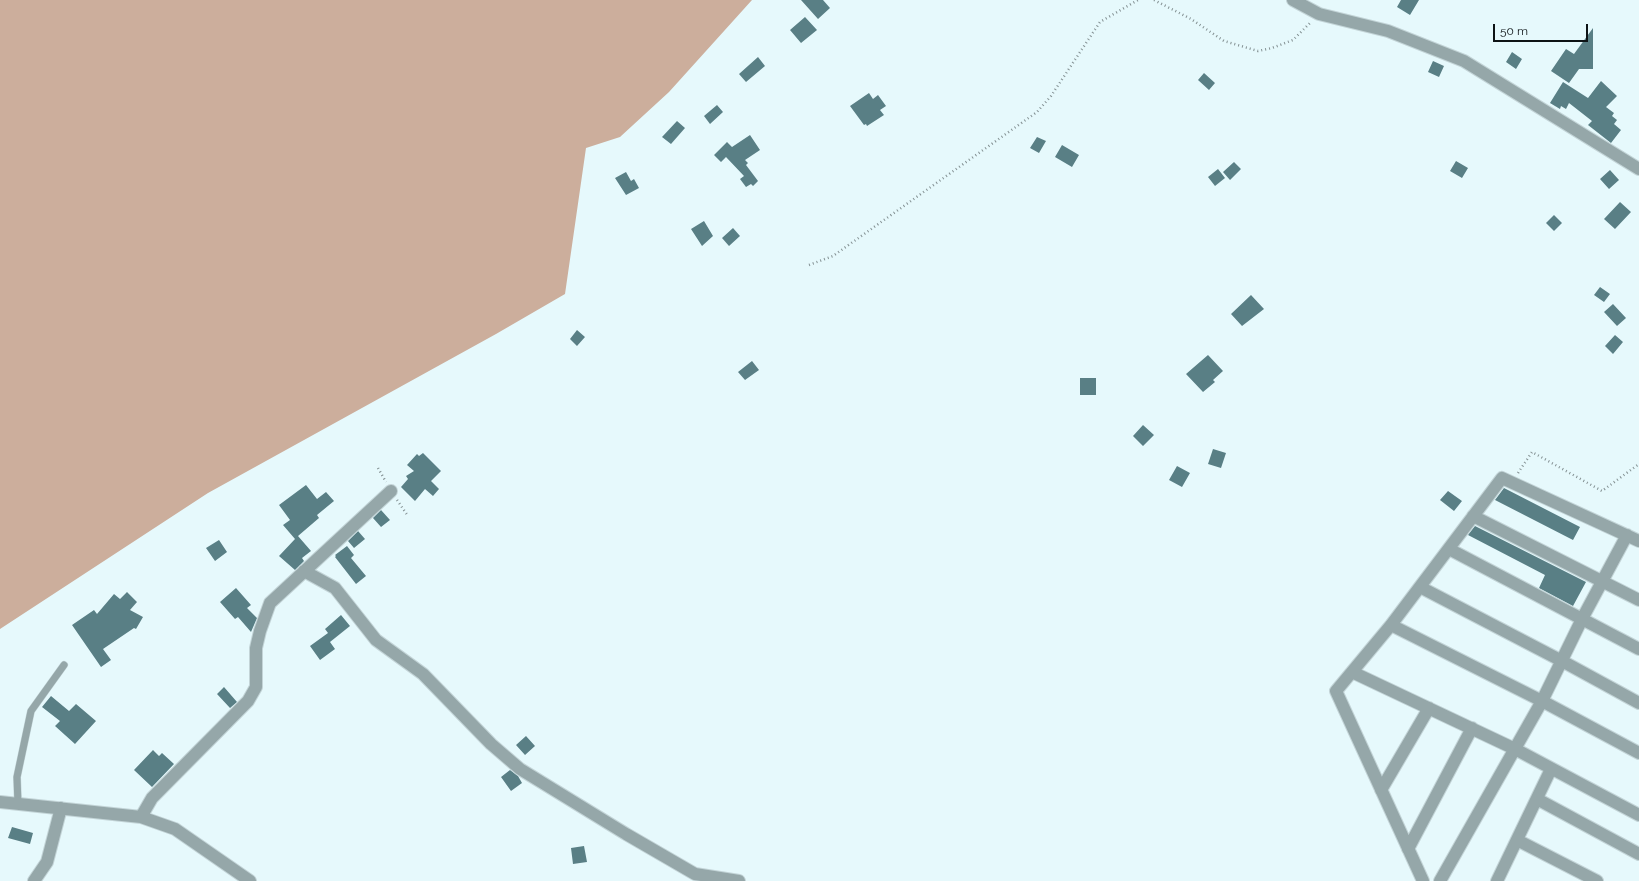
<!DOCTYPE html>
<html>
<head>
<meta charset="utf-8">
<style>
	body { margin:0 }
	#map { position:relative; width:1639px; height:881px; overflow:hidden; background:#e6f9fc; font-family:Raleway,sans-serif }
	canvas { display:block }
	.scale { position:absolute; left:1493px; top:24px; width:95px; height:18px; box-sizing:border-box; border:2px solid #0d1315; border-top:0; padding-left:5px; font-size:12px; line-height:14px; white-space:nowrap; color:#0d1315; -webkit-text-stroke:3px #e6f9fc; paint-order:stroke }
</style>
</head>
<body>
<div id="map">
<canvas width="1639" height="881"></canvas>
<div class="scale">50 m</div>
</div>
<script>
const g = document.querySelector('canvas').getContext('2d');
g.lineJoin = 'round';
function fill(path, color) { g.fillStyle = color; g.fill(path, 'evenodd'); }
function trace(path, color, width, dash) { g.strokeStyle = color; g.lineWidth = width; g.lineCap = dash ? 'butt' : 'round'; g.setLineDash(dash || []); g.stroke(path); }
const water = new Path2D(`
	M0,0H752L669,92L620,137L586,148L565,294L496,334L208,493L0,629Z`);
const building = new Path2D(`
	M801,0H823L830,8L818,19Z
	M1401,0H1419L1410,15L1397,7Z
	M805,17L817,30L801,43L790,30Z
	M1593,28V69H1579L1569,83L1551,71L1566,49L1574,54Z
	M1512,52L1522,59L1516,69L1506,62Z
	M758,57L765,66L746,82L739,74Z
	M1433,61L1444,66L1439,77L1428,72Z
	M1204,73L1215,83L1209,90L1198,80Z
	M1601,81L1617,96L1606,107L1614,113L1612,116L1617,120L1614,124L1621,130L1611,143L1588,125L1592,121L1569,103L1566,109L1561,106L1560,109L1550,103L1563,82L1588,98Z
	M869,93L873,99L878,95L886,106L880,110L884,115L867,126L866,124L864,125L850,106Z
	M717,105L723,112L710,124L704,116Z
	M677,121L685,128L671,144L662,137Z
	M750,135L760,150L745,160L748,163L746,165L758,181L753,186L751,184L746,187L740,179L744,176L726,157L721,162L714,155L727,142L732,147Z
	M1037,137L1046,141L1039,153L1030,148Z
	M1062,145L1079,155L1072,167L1055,157Z
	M1456,161L1468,168L1462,178L1450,171Z
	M1234,162L1241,169L1230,180L1223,172Z
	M1218,169L1225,178L1215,186L1208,177Z
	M1610,170L1619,180L1609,189L1600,179Z
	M626,172L631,181L634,179L639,188L626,195L615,178Z
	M1620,202L1631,212L1615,229L1604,219Z
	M1554,215L1562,223L1554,231L1546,223Z
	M704,221L713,236L702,246L691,229Z
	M733,228L740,236L729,246L722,238Z
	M1600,287L1610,294L1604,302L1594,295Z
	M1251,295L1264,309L1242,326L1231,314Z
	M1613,304L1626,318L1617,326L1604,312Z
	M577,330L585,337L577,346L570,339Z
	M1615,335L1623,342L1613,354L1605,346Z
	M1208,355L1223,371L1213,380L1215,382L1203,392L1186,374Z
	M752,361L759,370L745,380L738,372Z
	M1080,378H1096V395H1080Z
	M1143,425L1154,435L1143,446L1133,436Z
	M1213,449L1226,453L1221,468L1208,464Z
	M423,453L441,471L431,481L439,489L433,496L425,489L415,501L401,487L408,479L406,476L414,471L407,465L417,454L419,456Z
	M1177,466L1190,473L1182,487L1169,480Z
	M306,485L317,499L326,492L334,501L317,515L319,518L298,536L311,551L302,558L304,561L295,570L279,556L295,539L283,525L290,520L279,505Z
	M1504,488L1580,527L1573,540L1495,500Z
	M1448,491L1462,501L1454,511L1440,500Z
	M381,510L390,520L381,527L373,518Z
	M1475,526L1586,582L1573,606L1539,588L1545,575L1468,535Z
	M358,531L365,539L354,548L348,541Z
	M219,540L227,552L215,561L206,548Z
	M347,546L354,555L351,558L366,576L356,584L335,557L336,556L335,555Z
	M236,588L251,605L247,608L257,618L251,632L238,617L235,619L220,602Z
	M127,592L137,602L130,610L143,617L136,629L134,628L103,649L111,660L101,667L72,625L94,610L97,614L114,594L120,599Z
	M341,615L350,626L330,642L335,649L320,660L310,646L328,633L325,629Z
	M224,687L237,702L230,708L217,694Z
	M51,696L69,711L76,704L96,721L75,744L55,726L60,721L42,707Z
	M526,736L535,746L525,755L516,745Z
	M153,750L159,756L162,753L174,764L152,787L134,770Z
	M510,770L518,776L522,783L511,791L501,777Z
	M12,827L33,833L30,844L8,838Z
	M584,846L587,862L573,864L571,848Z`);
const path = new Path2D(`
	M1154,0L1191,19L1224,41L1258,51L1272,48L1293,40L1311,22
	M809,265L833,256L1037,112L1051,96L1100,22L1138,0
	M378,468L386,482
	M1518,473L1532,452L1602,491L1639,464
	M397,500L408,516`);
const service = new Path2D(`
	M18,804L17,777L31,711L64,665`);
const minor = new Path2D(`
	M1293,0L1319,14L1388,31L1464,61L1639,169
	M1473,516L1639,600
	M1449,549L1639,649
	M304,571L335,588L376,640L423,674L491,744L520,769L626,834L695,874L739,881
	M1420,587L1562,661L1639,703
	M1391,625L1542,701L1639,753
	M1352,672L1515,749L1639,815
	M1381,790L1429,708
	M1537,799L1639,854
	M0,802L141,817L175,829L250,881
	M141,817L152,798L248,701L256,687V648L260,631L270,603L391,491
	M1517,840L1597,881
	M1408,849L1472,728
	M34,881L47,862L61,808
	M1423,881L1336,691L1391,625L1502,478L1639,541
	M1440,881L1542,701L1582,619L1627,535
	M1497,881L1551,769`);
fill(water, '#ccae9c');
fill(building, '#597f85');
trace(service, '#c3d4d7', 8);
trace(minor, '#c3d4d7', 14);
trace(path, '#849193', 2.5, [1, 3]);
trace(service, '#95a7a9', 7);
trace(minor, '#95a7a9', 12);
</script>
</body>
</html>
